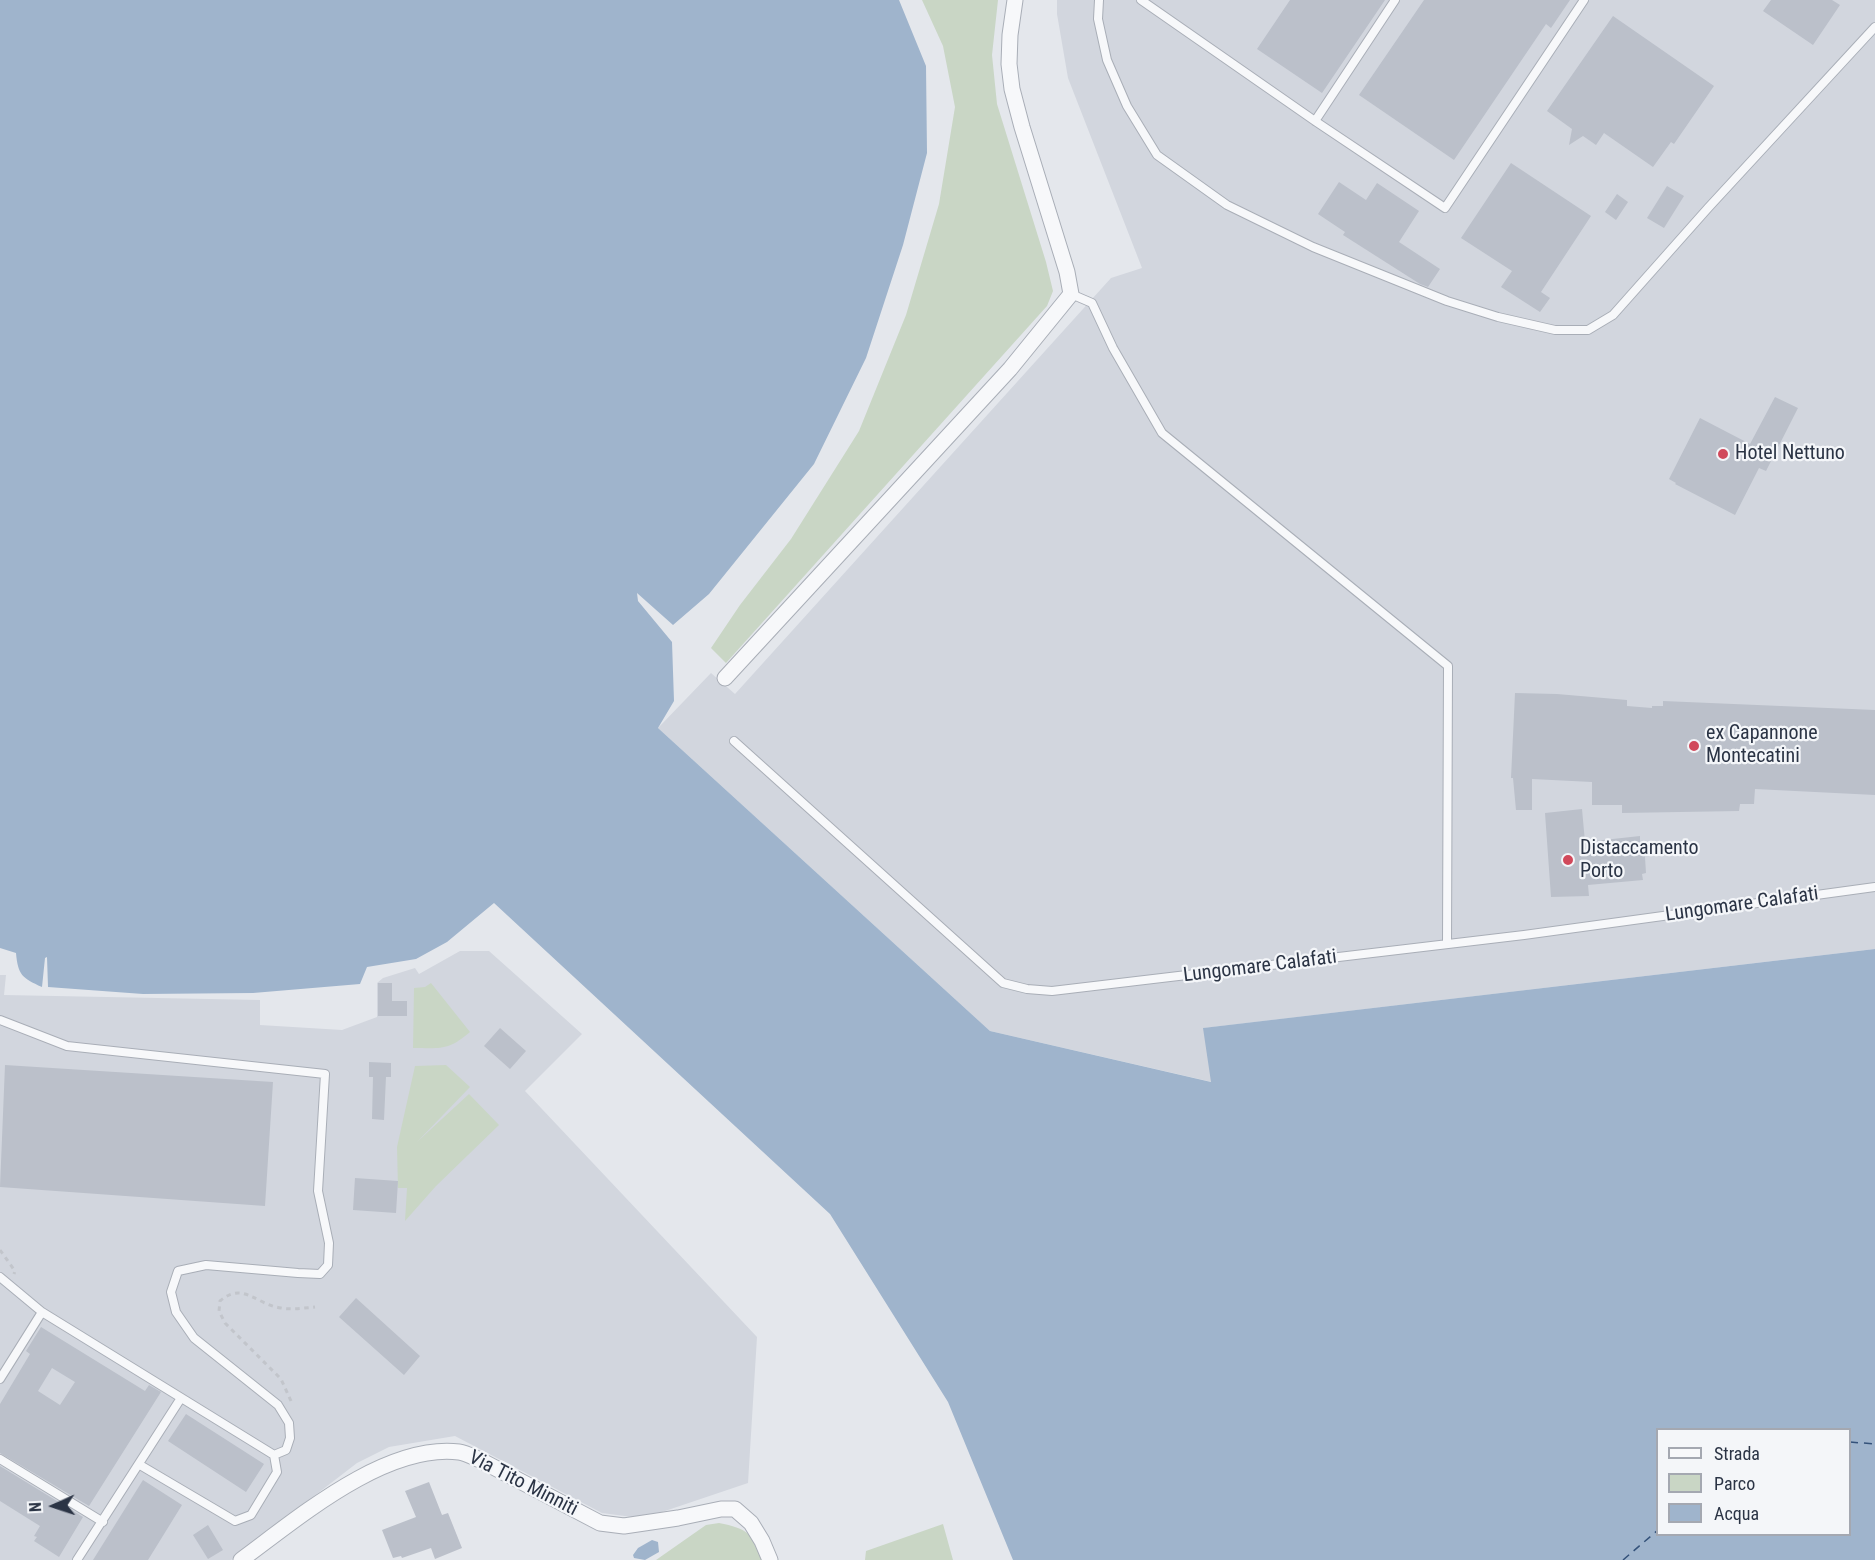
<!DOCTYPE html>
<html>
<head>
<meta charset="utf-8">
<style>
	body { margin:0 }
	#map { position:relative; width:1875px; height:1560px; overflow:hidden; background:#e4e7ec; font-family:"Roboto Condensed",sans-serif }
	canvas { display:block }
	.legend { position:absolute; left:1656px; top:1428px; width:195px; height:108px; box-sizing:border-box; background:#f4f6f9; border:2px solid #a4a8b1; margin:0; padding:8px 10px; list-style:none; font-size:18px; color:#2b3445 }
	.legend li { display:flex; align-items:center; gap:12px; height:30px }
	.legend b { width:30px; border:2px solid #a4a8b1 }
	.north { position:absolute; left:24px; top:1476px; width:60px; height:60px; -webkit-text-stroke:4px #f4f6f9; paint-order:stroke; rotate:267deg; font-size:16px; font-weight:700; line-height:24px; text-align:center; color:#2b3445 }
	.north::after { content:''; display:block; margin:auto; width:21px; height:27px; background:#2b3445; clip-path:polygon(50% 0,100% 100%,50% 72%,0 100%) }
</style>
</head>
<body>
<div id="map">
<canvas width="1875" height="1560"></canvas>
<ul class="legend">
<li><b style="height:8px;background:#f7f8fa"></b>Strada</li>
<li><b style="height:16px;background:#c9d6c5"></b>Parco</li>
<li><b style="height:16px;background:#9fb4cc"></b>Acqua</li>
</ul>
<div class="north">N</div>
</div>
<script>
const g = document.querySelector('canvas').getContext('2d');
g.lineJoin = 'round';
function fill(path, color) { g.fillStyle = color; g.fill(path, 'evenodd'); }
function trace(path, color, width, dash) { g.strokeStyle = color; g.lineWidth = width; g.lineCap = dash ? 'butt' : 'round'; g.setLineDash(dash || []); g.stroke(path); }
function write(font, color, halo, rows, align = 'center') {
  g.font = font + ' "Roboto Condensed",sans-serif'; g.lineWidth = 4.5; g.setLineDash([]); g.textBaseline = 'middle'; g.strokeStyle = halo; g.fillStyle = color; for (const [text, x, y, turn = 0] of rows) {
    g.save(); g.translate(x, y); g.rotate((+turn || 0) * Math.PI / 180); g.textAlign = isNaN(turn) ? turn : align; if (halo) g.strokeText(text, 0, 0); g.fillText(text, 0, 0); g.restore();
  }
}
const built = new Path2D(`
	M1057,0H1875V949L1204,1028L1212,1082L990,1031L658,728L711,673L735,694L1111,278L1142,268L1068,78L1057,14Z
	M460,951H489L582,1034L525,1091L757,1337L748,1483L662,1512L632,1517L602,1513L455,1436L389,1447L357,1463L231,1560H0V975H6L4,995L260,1000V1025L342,1030L377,1017V983L383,978L415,968L419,974Z`);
const green = new Path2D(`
	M922,0H998L992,55L997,104L1046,262L1053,291L1047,306L726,663L711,648L740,605L791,539L859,431L906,315L939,204L955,107L943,46Z
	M431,983L470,1032C448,1051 441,1048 413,1048L414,988L425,987Z
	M446,1065L470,1087L417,1142L469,1094L499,1125L436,1186L405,1221L407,1188H398L397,1147L415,1066Z
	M719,1523C747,1528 754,1535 765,1560H656L706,1525Z
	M943,1524L953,1560H865L866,1551Z`);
const water = new Path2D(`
	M0,0H899L926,66L927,153L903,245L866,358L814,464L709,594L673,625L637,593L638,601L672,642L674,701L658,728L990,1031L1211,1082L1203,1028L1875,949V1560H1013L948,1402L830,1214L494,903L447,942L416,959L367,967L360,984L253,993L143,994L48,987L47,957L45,958L42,987C22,978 18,975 16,953L0,948ZM1658,1430H1850V1534H1658Z
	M652,1540L658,1542L659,1552L645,1560L634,1558L633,1555L638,1548Z`);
const ferry = new Path2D(`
	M1850,1442L1875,1444
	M1623,1560L1658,1530`);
const building = new Path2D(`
	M1290,0H1385L1322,93L1257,49Z
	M1424,0H1570L1551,28L1546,24L1454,160L1359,95Z
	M1771,0H1832L1840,5L1813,45L1763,11Z
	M1613,16L1714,86L1674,144L1671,142L1653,167L1604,133L1596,145L1583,136L1569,145L1572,129L1547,111Z
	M1511,163L1591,216L1541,292L1550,298L1540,312L1501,287L1512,271L1461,238Z
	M1339,182L1366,200L1377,183L1419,211L1399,242L1440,269L1428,287L1420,284L1343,235L1345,232L1318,214Z
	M1667,186L1684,196L1664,228L1647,218Z
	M1617,194L1628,202L1616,220L1605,212Z
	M1775,397L1798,408L1766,471L1759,468L1735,515L1675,484L1676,483L1669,479L1700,418L1750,444Z
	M1515,693L1557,694L1627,700V706L1652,708V706H1663V701L1875,710V795L1755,789L1754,804H1740L1739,811L1622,813V805H1592V782L1532,779V810H1516L1513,778H1511Z
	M1582,809L1585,842L1640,836V843L1644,842L1646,873L1642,874L1643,880L1588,885L1589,896L1551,897L1545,813Z
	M378,983H392V1001H407V1016H378Z
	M500,1028L526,1051L510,1069L484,1046Z
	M369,1062L391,1063V1077H386L384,1120L372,1119L373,1077H369Z
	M5,1065L273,1082L265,1206L0,1187Z
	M355,1178L398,1181L396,1213L353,1210Z
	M356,1298L420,1356L404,1375L339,1317Z
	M41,1327L145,1391L149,1385L161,1392L89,1506L0,1453V1404L30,1354L26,1351ZM52,1368L75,1382L60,1405L38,1391Z
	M186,1414L264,1464L246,1492L168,1441Z
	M0,1466L83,1517L59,1557L34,1541L37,1537L34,1536L40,1526L0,1501Z
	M143,1480L182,1505L148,1560H93Z
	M429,1482L442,1515L448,1513L462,1548L435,1559L431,1548L402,1558L401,1556L393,1558L382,1530L416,1517L405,1491Z
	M208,1525L223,1550L208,1559L193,1535Z`);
const path = new Path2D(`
	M0,1250L15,1271L14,1274
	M291,1401L281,1379L225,1323L219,1311L220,1301C243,1281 255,1304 281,1308C292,1310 304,1308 315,1307`);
const lane = new Path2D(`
	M1099,0L1098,19L1107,60L1127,106L1157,155L1227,205L1313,247L1447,301L1498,317L1555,330H1588L1613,315L1708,208L1875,27
	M1141,0L1315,121L1445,208L1584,0
	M1315,121L1395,0
	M1071,294L1092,303L1113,348L1162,433L1448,666L1447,944
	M734,741L1003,983L1027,989L1052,991L1524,935L1875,887
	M0,1020L67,1046L325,1074L318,1191L329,1243L328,1265L320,1274L298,1273L206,1265L178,1271L171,1292L176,1312L194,1338L278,1405L289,1423L290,1438L286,1450L274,1455
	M0,1277L42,1312L274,1455L277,1472L251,1515L235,1521L140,1465
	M0,1379L42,1312
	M0,1459L103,1522
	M77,1560L181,1398`);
const street = new Path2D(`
	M725,678L1010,369L1071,294L1067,272L1022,127L1012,89L1009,64L1010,35L1015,0
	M241,1560C297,1519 385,1443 459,1452C466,1453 473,1457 480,1460L600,1523L624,1526L678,1518L721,1509H735L751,1523L762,1541L770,1560`);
const markers = [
	[1723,454,6,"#d1495b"],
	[1694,746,6,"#d1495b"],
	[1568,860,6,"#d1495b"]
];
const poiNames = [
	["Hotel Nettuno",1735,454],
	["ex Capannone",1706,734],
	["Montecatini",1706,757],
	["Distaccamento",1580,849],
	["Porto",1580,872]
];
const streetNames = [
	["Lungomare Calafati",1742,905,-8],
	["Lungomare Calafati",1260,967,-7],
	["Via Tito Minniti",523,1484,27]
];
fill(built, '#d2d6de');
fill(green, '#c9d6c5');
fill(water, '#9fb4cc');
trace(ferry, '#34527a', 1.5, [8, 6]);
fill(building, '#bbc0ca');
trace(lane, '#a9aeb7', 10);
trace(street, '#a9aeb7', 17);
trace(path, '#c2c5cb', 3, [4.5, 4.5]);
trace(lane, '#f7f8fa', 8);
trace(street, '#f7f8fa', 15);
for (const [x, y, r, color] of markers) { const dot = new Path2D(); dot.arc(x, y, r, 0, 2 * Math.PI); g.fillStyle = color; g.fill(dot); trace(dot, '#f4f6f9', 2); }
write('20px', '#2b3445', '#f4f6f9', poiNames, 'left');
write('20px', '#2b3445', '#f4f6f9', streetNames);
</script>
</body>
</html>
